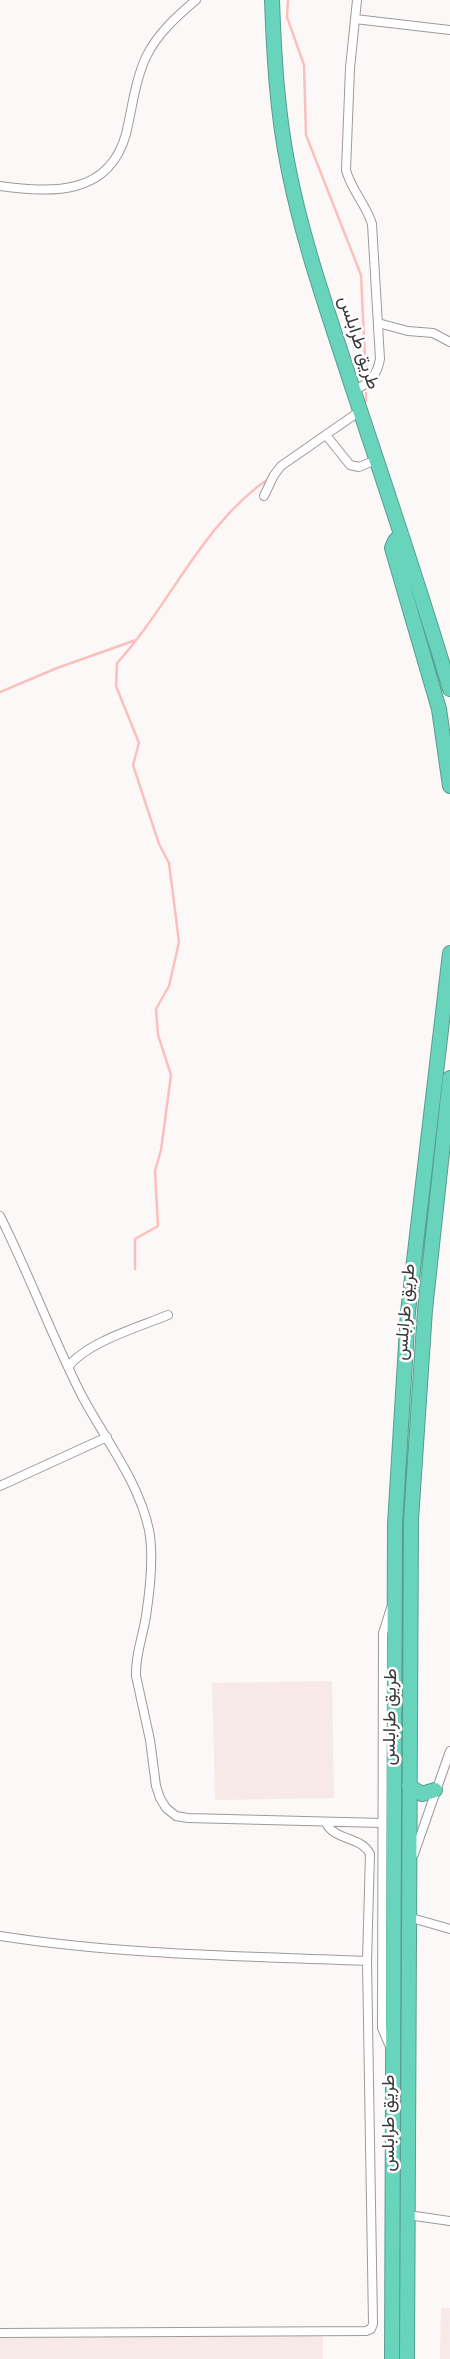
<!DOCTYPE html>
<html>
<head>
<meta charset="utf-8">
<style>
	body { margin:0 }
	canvas { display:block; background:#fdf8f8 }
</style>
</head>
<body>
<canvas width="450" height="2359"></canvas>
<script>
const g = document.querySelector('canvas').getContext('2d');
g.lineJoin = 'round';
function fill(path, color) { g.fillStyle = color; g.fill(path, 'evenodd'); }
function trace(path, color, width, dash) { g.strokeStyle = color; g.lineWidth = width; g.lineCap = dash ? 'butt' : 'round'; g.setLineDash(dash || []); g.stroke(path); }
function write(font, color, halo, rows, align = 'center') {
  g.font = font + ' "Titillium Web",Vazirmatn,sans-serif'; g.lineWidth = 5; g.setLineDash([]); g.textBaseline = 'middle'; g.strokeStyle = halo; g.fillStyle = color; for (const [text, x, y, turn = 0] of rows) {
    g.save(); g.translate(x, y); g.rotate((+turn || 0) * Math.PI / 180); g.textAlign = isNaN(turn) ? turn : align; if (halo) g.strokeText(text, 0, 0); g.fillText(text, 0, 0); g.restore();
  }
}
const built = new Path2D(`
	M332,1681L334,1798L215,1800L212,1683Z
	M441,2308H450V2359H440Z
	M323,2335V2359H0V2338Z`);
const stream = new Path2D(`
	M288,0L287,17L304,65L306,135L361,275L366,379
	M366,401V393
	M0,692L57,668L136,640
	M135,1269V1239L158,1226L155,1171L161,1150L171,1075L158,1035L156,1009L169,986L179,942L169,863L159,844L133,765L139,743L116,686L117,663C171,604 203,522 271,477`);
const street = new Path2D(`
	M355,19L450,30
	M0,186C52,193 109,196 126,134C132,109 135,81 146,57C157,34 177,16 196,0
	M378,323L408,331L433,333L450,342
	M354,390C369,384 377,376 380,359L372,224C366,204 351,190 346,170L350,68L357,0
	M326,435L350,465L359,467L376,460
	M264,496L274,475L281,466L360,411
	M0,1216C29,1274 51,1334 80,1392C103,1437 138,1479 149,1530C154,1556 150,1590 146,1616C143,1636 135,1655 136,1676L150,1740L156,1786L160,1798L166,1808L176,1816L188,1818L382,1823
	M68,1367C87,1342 139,1327 168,1315
	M0,1486L107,1437
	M414,1854L450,1751
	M408,1917L450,1929
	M0,1936C121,1955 245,1956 367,1961
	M391,2049L382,2028L383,1633L391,1608
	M408,2215L450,2221
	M0,2333L366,2331L371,2329L373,2324L367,1961L370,1854C361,1836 335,1841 326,1823`);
const highway = new Path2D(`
	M272,0C274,55 277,111 288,166C302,239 327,309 350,380C384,483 419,585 450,689
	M401,535L395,541L392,548L439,709L450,786
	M409,1786L422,1794L435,1790
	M392,2359L395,1524L408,1312L450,953
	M407,2359L411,1520L425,1310L450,1078`);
const streetNames = [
	["طريق طرابلس",358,343,72],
	["طريق طرابلس",406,1312,-85],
	["طريق طرابلس",391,1717,-89],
	["طريق طرابلس",390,2123,-90]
];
fill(built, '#f7e9e8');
trace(stream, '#fcbfbf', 2.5);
trace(street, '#9f9a9a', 10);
trace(highway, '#589e8e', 16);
trace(street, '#fff', 8);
trace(highway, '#68d4bc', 14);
write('18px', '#3b3939', '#fff', streetNames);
</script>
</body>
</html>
